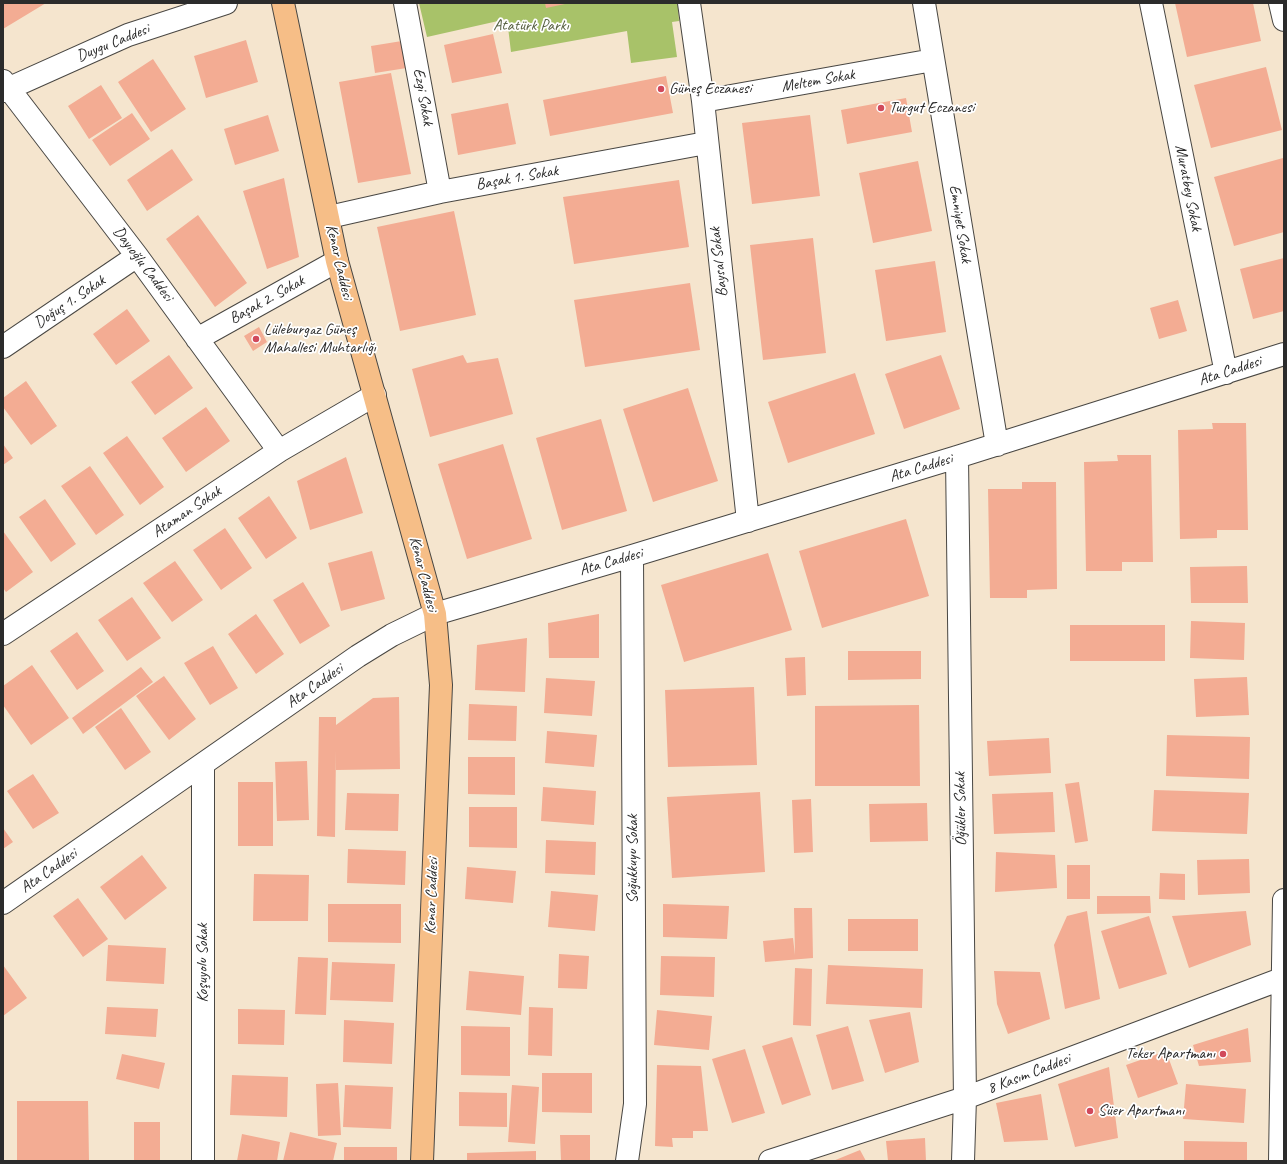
<!DOCTYPE html>
<html>
<head>
<meta charset="utf-8">
<style>
	body { margin:0 }
	#map { position:relative; width:1287px; height:1164px; overflow:hidden; background:#f5e5ce; font-family:Caveat,sans-serif }
	canvas { display:block }
	.frame { position:absolute; inset:0; border:4px solid #2b2b2b; pointer-events:none }
</style>
</head>
<body>
<div id="map">
<canvas width="1287" height="1164"></canvas>
<div class="frame"></div>
</div>
<script>
const g = document.querySelector('canvas').getContext('2d');
g.lineJoin = 'round';
function fill(path, color) { g.fillStyle = color; g.fill(path, 'evenodd'); }
function trace(path, color, width, dash) { g.strokeStyle = color; g.lineWidth = width; g.lineCap = dash ? 'butt' : 'round'; g.setLineDash(dash || []); g.stroke(path); }
function write(font, color, halo, rows, align = 'center') {
  g.font = font + ' Caveat,sans-serif'; g.lineWidth = 3.5; g.setLineDash([]); g.textBaseline = 'middle'; g.strokeStyle = halo; g.fillStyle = color; for (const [text, x, y, turn = 0] of rows) {
    g.save(); g.translate(x, y); g.rotate((+turn || 0) * Math.PI / 180); g.textAlign = isNaN(turn) ? turn : align; if (halo) g.strokeText(text, 0, 0); g.fillText(text, 0, 0); g.restore();
  }
}
const green = new Path2D(`
	M419,3H678L679,21L672,22L677,57L631,63L627,31L511,52L507,19L427,37Z`);
const building = new Path2D(`
	M3,3H46L3,29Z
	M545,3H565V4L546,8Z
	M1175,3H1253L1261,41L1187,57Z
	M493,34L502,73L452,83L444,45Z
	M246,40L258,82L206,98L194,56Z
	M408,40L413,67L375,73L371,46Z
	M153,59L186,109L151,132L118,82Z
	M1266,67L1282,130L1211,148L1194,85Z
	M391,73L411,174L358,183L339,82Z
	M666,76L673,113L550,136L543,100Z
	M101,85L122,118L89,139L68,106Z
	M906,98L912,132L847,144L841,110Z
	M508,103L516,144L458,155L451,114Z
	M132,113L150,139L110,166L92,140Z
	M268,115L279,151L235,165L224,129Z
	M810,115L820,196L752,204L742,123Z
	M172,149L193,180L147,211L127,180Z
	M1283,158L1284,232L1234,246L1214,177Z
	M918,161L932,231L873,243L859,173Z
	M284,178L299,257L267,269L243,191Z
	M679,180L689,247L574,264L563,197Z
	M454,211L476,315L400,331L377,227Z
	M198,215L247,283L215,307L166,239Z
	M813,238L826,353L763,360L750,245Z
	M1284,258V311L1253,319L1240,269Z
	M935,261L946,332L886,341L875,270Z
	M690,283L700,350L585,367L574,300Z
	M1178,300L1187,331L1159,339L1150,308Z
	M127,309L150,341L116,365L93,334Z
	M259,327L267,342L253,351L244,336Z
	M169,355L193,388L155,415L131,382Z
	M463,355L467,363L498,358L513,414L430,437L412,369Z
	M941,355L960,409L904,429L885,374Z
	M855,373L875,434L788,463L768,402Z
	M26,381L57,426L31,445L3,407V398Z
	M688,388L718,481L653,502L623,409Z
	M206,407L230,441L186,472L162,438Z
	M601,419L627,511L562,530L536,438Z
	M1212,423H1246L1248,530H1217V538L1180,539L1178,430L1213,429Z
	M127,436L164,487L140,505L103,453Z
	M3,444L13,458L3,465Z
	M503,444L532,539L467,559L438,464Z
	M1117,455H1151L1153,562H1122V571H1086L1084,462L1118,461Z
	M346,457L363,513L310,530L297,481Z
	M90,466L124,515L96,535L61,486Z
	M1022,482H1056L1057,589L1027,590V598H990L988,489H1022Z
	M269,496L297,538L266,559L238,518Z
	M45,499L76,544L51,562L19,517Z
	M906,519L929,596L822,628L799,551Z
	M225,528L252,568L221,590L193,550Z
	M3,531L33,572L6,592L3,588Z
	M372,551L385,599L341,611L328,563Z
	M768,553L792,630L684,662L661,585Z
	M175,561L203,600L172,622L143,583Z
	M1247,566L1248,603H1191L1190,567Z
	M303,582L330,626L300,644L273,600Z
	M132,597L161,638L127,661L98,620Z
	M256,614L284,654L256,674L228,634Z
	M599,614V658H549L548,623Z
	M1191,621L1245,623L1244,660L1190,658Z
	M1070,625H1165V661H1070Z
	M77,632L104,671L77,690L50,651Z
	M527,638L525,692L475,690L477,645Z
	M213,646L238,688L210,705L184,663Z
	M848,651H921V679L848,680Z
	M805,657L806,695L787,696L785,658Z
	M32,665L69,718L31,745L3,705V686Z
	M141,667L153,682L83,734L72,718Z
	M164,676L196,719L169,740L136,696Z
	M1247,677L1249,715L1196,717L1194,679Z
	M546,678L595,681L592,716L544,713Z
	M754,687L757,765L668,767L665,690Z
	M399,697L400,769L336,770V750L335,837L317,836L319,717H336V725L373,698Z
	M469,704L517,706L516,741L468,740Z
	M919,705L920,786H815V706Z
	M121,708L151,752L125,770L95,727Z
	M547,731L597,735L594,767L545,763Z
	M1167,735L1250,737L1249,779L1166,776Z
	M1049,738L1051,773L989,776L987,741Z
	M468,757H515V795L468,794Z
	M307,761L309,820L277,821L275,762Z
	M33,774L59,813L33,829L7,791Z
	M238,782H273V846H238Z
	M1079,782L1088,841L1075,843L1065,784Z
	M543,787L596,791L594,825L541,821Z
	M1154,790L1249,793L1247,834L1152,831Z
	M760,792L765,872L672,878L667,797Z
	M1053,792L1055,832L994,834L992,794Z
	M347,793L399,794L398,831L345,830Z
	M811,799L813,852L794,853L792,800Z
	M927,803L928,841L870,842L869,804Z
	M469,807H517V848L469,847Z
	M3,828L13,842L3,849Z
	M546,840L596,842L595,875L545,873Z
	M348,849L406,851L405,885L347,883Z
	M996,852L1055,855L1057,888L995,892Z
	M142,855L167,888L125,920L100,887Z
	M1249,859L1250,893L1198,895L1197,860Z
	M1067,865H1090V899H1067Z
	M467,867L516,871L513,903L465,899Z
	M1160,873L1185,874V900L1159,899Z
	M254,874L309,875L308,921H253Z
	M551,891L598,895L595,931L548,927Z
	M1097,896H1150L1151,913L1097,914Z
	M78,898L108,939L83,957L53,916Z
	M328,904H401V943L328,942Z
	M663,904L729,906L727,939L663,937Z
	M794,908H812L813,958L765,962L763,941L793,938L795,955Z
	M1087,911L1100,999L1065,1009L1054,945L1067,916Z
	M1246,911L1251,945L1189,968L1172,916Z
	M1149,916L1167,974L1119,989L1101,931Z
	M848,919H918V951H848Z
	M108,945L166,948L164,984L106,981Z
	M559,954L589,956L587,989L558,988Z
	M661,956L715,957L714,997L660,995Z
	M298,957L328,958L326,1015L295,1014Z
	M332,962L395,964L393,1002L330,1000Z
	M3,965L27,998L3,1016Z
	M828,965L923,969L922,1008L826,1004Z
	M795,968L812,969L811,1026L793,1025Z
	M469,971L524,976L521,1015L466,1010Z
	M994,971L1040,972L1050,1019L1008,1034L997,1004Z
	M107,1007L158,1009L156,1037L105,1034Z
	M529,1007L553,1008L552,1056L528,1055Z
	M238,1009L285,1010L284,1045L238,1044Z
	M657,1010L712,1016L709,1050L654,1045Z
	M910,1012L919,1062L885,1073L869,1020Z
	M344,1020L394,1023L392,1064L343,1062Z
	M461,1026L510,1027V1076L461,1075Z
	M848,1026L864,1081L832,1090L816,1035Z
	M1248,1028L1251,1062L1199,1066L1193,1045Z
	M792,1037L811,1095L782,1105L762,1046Z
	M745,1049L765,1113L732,1123L712,1059Z
	M1166,1051L1178,1084L1138,1098L1126,1065Z
	M122,1054L165,1063L159,1089L116,1079Z
	M657,1065L701,1066L708,1131H693V1138H672L673,1147L655,1146Z
	M1109,1067L1118,1138L1075,1147L1058,1084Z
	M542,1073H592V1113L542,1112Z
	M232,1075L288,1077L287,1117L230,1115Z
	M338,1083L341,1135L318,1136L316,1084Z
	M1186,1084L1246,1089L1244,1123L1183,1119Z
	M345,1085L393,1087L391,1129L343,1127Z
	M512,1085L539,1087L535,1144L508,1142Z
	M459,1092L507,1093V1127L459,1126Z
	M1041,1094L1048,1140L1004,1142L996,1103Z
	M17,1101H88L89,1161H17Z
	M134,1122H160V1161H134Z
	M290,1132L337,1143L333,1161H283Z
	M242,1134L280,1142L277,1161H237Z
	M560,1135H590V1161H561Z
	M925,1138L926,1161H888L886,1141Z
	M1184,1141L1247,1142V1161H1184Z
	M344,1147H397V1161H344Z
	M860,1150L866,1161H833Z
	M536,1151V1161H467V1153Z`);
const minor = new Path2D(`
	M405,3L440,192
	M689,3L703,101L748,521
	M924,3L997,445
	M1151,3L1226,373
	M1280,3L1284,20
	M3,81L137,256L279,451
	M3,91L128,35L226,3
	M703,101L933,60
	M329,217L440,192L706,143
	M197,339L337,261
	M3,347L137,256
	M957,457L965,1098L963,1161
	M3,634L279,451L375,395
	M203,766V1161
	M3,903L358,656L392,635L435,614L632,556L957,457L1284,354
	M627,1161L635,1104L632,556
	M770,1161L965,1098L1284,978
	M1280,1161L1284,900`);
const major = new Path2D(`
	M283,3L337,261L435,614L441,685L422,1161`);
const markers = [
	[661,89,4,"#d1495b"],
	[881,108,4,"#d1495b"],
	[256,339,4,"#d1495b"],
	[1223,1054,4,"#d1495b"],
	[1090,1111,4,"#d1495b"]
];
const parkNames = [
	["Atatürk Parkı",531,26]
];
const streetNames = [
	["Duygu Caddesi",113,43,-22],
	["Meltem Sokak",818,81,-10],
	["Ezgi Sokak",423,97,80],
	["Başak 1. Sokak",517,178,-10],
	["Muratbey Sokak",1188,188,79],
	["Emniyet Sokak",960,224,81],
	["Kenar Caddesi",339,262,77],
	["Baysal Sokak",719,262,-96],
	["Dayıoğlu Caddesi",143,264,53],
	["Başak 2. Sokak",267,300,-29],
	["Doğuş 1. Sokak",70,302,-34],
	["Ata Caddesi",1230,371,-18],
	["Ata Caddesi",921,468,-17],
	["Ataman Sokak",187,512,-34],
	["Ata Caddesi",611,562,-16],
	["Kenar Caddesi",423,574,76],
	["Ata Caddesi",315,686,-35],
	["Öğükler Sokak",961,809,-91],
	["Soğukkuyu Sokak",633,859,-90],
	["Ata Caddesi",49,871,-35],
	["Kenar Caddesi",432,896,-88],
	["Koşuyolu Sokak",203,963,-90],
	["8 Kasım Caddesi",1029,1074,-21]
];
const poiNames = [
	["Güneş Eczanesi",669,89],
	["Turgut Eczanesi",889,108],
	["Lüleburgaz Güneş",264,330],
	["Mahallesi Muhtarlığı",264,348],
	["Teker Apartmanı",1215,1054,"right"],
	["Süer Apartmanı",1098,1111]
];
fill(green, '#a8c269');
fill(building, '#f3ac93');
trace(minor, '#494743', 24);
trace(major, '#494743', 24);
trace(minor, '#fff', 22);
trace(major, '#f6be87', 22);
for (const [x, y, r, color] of markers) { const dot = new Path2D(); dot.arc(x, y, r, 0, 2 * Math.PI); g.fillStyle = color; g.fill(dot); trace(dot, '#fff', 1.5); }
write('16px', '#576041', '#fff', parkNames);
write('16px', '#2b2b2b', '#fff', streetNames);
write('16px', '#2b2b2b', '#fff', poiNames, 'left');
</script>
</body>
</html>
